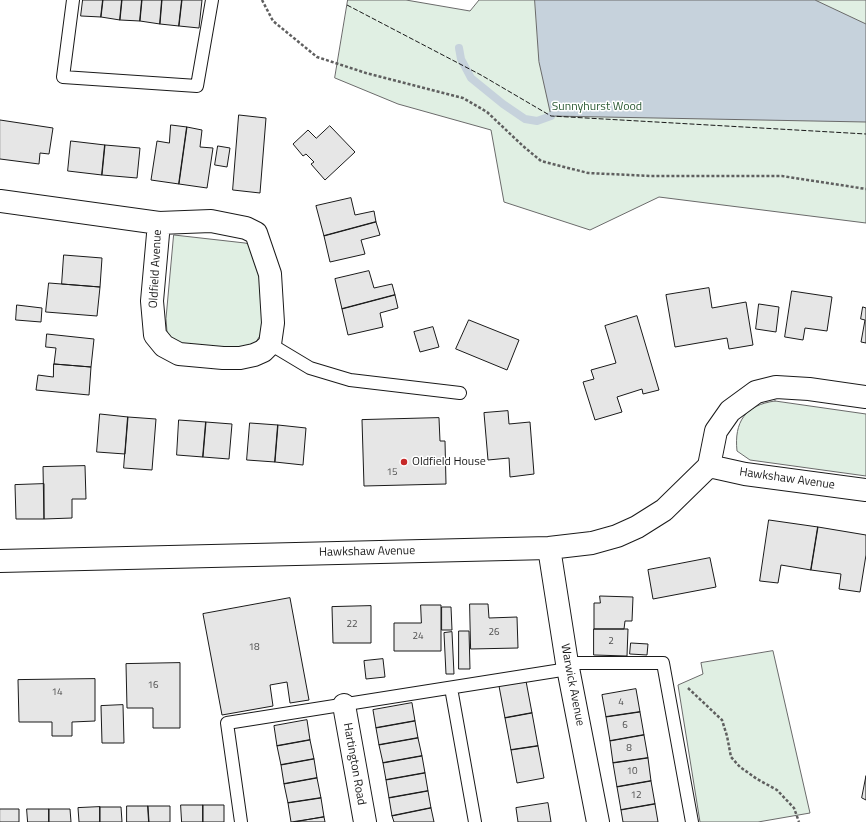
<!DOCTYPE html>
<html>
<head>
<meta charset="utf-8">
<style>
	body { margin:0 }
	canvas { display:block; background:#fff }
</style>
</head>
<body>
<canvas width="866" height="822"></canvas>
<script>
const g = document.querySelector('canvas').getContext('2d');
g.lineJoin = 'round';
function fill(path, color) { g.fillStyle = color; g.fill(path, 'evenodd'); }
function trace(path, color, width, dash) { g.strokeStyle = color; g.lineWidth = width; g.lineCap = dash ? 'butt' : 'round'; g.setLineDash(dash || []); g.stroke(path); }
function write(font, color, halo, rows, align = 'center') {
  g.font = font + ' "Titillium Web",sans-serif'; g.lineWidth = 3; g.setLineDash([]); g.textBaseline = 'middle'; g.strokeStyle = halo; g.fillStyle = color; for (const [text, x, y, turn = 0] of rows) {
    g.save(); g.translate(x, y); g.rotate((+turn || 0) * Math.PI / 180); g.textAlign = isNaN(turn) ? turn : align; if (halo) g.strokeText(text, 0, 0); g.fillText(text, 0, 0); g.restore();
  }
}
const green = new Path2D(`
	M348,0H406L470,11L479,0H866V223L659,197L590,230L504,202L491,130L398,104L335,78Z
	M174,235L245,243L253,245L258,257L263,331L254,345L236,348L182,345L171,338L167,332L166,319Z
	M775,401L866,414V476L750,460L737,451C734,422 745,405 775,401Z
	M773,651L810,813L758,822H700L678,685L703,674L701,663Z`);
const water = new Path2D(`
	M535,0H815L866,24V122L551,116L539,62Z`);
const stream = new Path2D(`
	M459,48L461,59L471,78L503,104L525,119L537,121L551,116`);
const building = new Path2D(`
	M83,0H103L101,17L81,16Z
	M103,0H122L120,20L101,17Z
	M122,0H142L140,21L120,20Z
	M142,0H162L160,24L140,21Z
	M162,0H182L179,26L160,24Z
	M182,0H202L199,28L179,26Z
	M239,115L266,118L260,193L233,190Z
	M0,120L53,128L49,154L40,153L39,164L0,159Z
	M171,125L187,127L179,184L151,180L157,141L169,143Z
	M330,126L355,152L325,180L311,164L314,162L306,154L303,156L293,144L308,130L316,138Z
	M187,127L202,130L200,147L213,148L207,188L179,184Z
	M71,141L105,145L102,175L68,171Z
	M105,145L140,148L137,178L102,175Z
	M218,146L230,148L227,167L215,165Z
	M351,198L355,215L374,211L376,222L324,236L316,206Z
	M376,222L380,235L361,240L365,254L330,262L324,236Z
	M64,255L102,258L100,287L62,284Z
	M369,271L374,288L392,284L395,295L342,309L335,279Z
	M49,283L100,287L97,316L46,312Z
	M709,288L712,308L746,302L753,345L729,349L727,338L675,347L666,295Z
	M792,291L832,297L827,331L805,328L803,340L785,337Z
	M395,295L398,308L380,313L383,327L348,335L342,309Z
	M759,304L779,307L776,332L756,329Z
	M17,305L42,308L41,322L16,320Z
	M863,307L866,308V343L861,342L865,320L861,319Z
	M637,316L659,390L643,394L642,389L617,397L622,412L595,420L583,382L594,379L591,370L616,363L605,326Z
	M469,320L519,340L507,370L456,349Z
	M433,327L439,347L420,352L414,332Z
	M47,334L94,339L91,367L54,364L56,348L46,347Z
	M54,364L91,367L89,395L36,390L38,375L53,377Z
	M508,411L509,424L530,422L534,474L510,477L509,458L488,460L484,413Z
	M100,414L128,417L125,454L97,452Z
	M128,417L156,419L152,470L124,468Z
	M439,418L440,441H445L446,484L364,486L362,420Z
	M179,420L206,422L203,457L177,455Z
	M206,422L232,424L229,459L203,457Z
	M250,423L278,425L275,462L247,460Z
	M278,425L306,428L303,465L275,462Z
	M85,466L86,499H72V518L44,519L43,467Z
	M44,484V519H16L15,485Z
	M769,520L818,527L811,570L781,565L778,583L760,581Z
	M818,527L866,535V555L860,592L839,589L841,574L811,570Z
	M710,558L716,587L653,599L648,570Z
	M600,596L633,597L632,621H625L624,629H594V603H600Z
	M290,598L309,700L290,703L287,682L270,685L273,706L222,715L203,614Z
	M470,604H488L489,618L517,617L518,648L471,649Z
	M421,605H441V651H394V623H421Z
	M371,606V643H333L332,607Z
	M442,607H451L452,630H442Z
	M594,629H628L627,656L594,655Z
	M459,631H469L470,669H459Z
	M452,632L454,674H446L444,633Z
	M631,643L648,644L647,655L630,654Z
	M383,659L385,677L366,679L364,661Z
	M180,663V728H153V708H127L126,664Z
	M95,679V721L72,722V736H52V722H19L18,680Z
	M526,681L532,713L505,718L499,686Z
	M636,689L640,712L606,717L602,695Z
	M412,703L415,721L376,728L373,710Z
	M123,705L124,743H102L101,706Z
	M640,712L644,735L610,741L606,717Z
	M532,713L538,746L511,750L505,718Z
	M307,720L310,740L277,746L274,726Z
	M415,721L418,738L379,745L376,728Z
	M644,735L648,758L613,763L610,741Z
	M418,738L422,756L383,763L379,745Z
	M310,740L314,759L281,765L277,746Z
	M538,746L544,778L517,783L511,750Z
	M422,756L425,773L386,780L383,763Z
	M648,758L651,781L617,787L613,763Z
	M314,759L317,778L284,784L281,765Z
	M425,773L428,791L389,798L386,780Z
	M866,776V800L862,798Z
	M317,778L321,798L288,803L284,784Z
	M651,781L655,804L621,810L617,787Z
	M428,791L431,808L392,816L389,798Z
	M321,798L324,817L291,822L288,803Z
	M548,803L551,822H518L516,808Z
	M655,804L658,822H623L621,810Z
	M181,805H203V822H182Z
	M203,805H224V822H203Z
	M127,806H148L149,822H127Z
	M148,806H170V822H149Z
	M100,807V822H79L78,808Z
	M100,807H121L122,822H100Z
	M431,808L434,822H394L392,816Z
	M0,809H19V822H0Z
	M27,809H49V822H28Z
	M49,809H70L71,822H49Z
	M324,817L325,822H295Z`);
const path = new Path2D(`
	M262,0L273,21L317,57L366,73L463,98L487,112L523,146L541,161L588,173L651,176H782L866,189
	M688,688L722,720L727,736L731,757L740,767L757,779L777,790L794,808L799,822`);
const service = new Path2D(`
	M73,0L63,77L197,86L212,0
	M270,344L310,368L350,380L460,393
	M567,663H663L692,822
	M451,688L475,822
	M241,822L227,723L568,669`);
const minor = new Path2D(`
	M0,201L159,223L211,221L246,228L256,233L270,274L273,323L270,344L263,351L254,355L240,358H223L179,354L164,346L155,335L152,301L159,223
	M709,466L745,474L866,490
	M549,548L567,663L598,822
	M0,561L549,548L592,543L617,536L637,527L664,510L709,466L716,431L730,411L756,392L776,387L809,389L866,397
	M344,705L365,822`);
const fence = new Path2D(`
	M347,5L481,75L551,116L866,134`);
const markers = [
	[404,462,4,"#c62828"]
];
const numberNames = [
	["15",392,473],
	["22",352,625],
	["26",494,633],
	["24",418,637],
	["2",611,642],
	["18",254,648],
	["16",153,686],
	["14",57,693],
	["4",621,703],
	["6",625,726],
	["8",629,749],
	["10",632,772],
	["12",636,796]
];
const parkNames = [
	["Sunnyhurst Wood",597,107]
];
const streetNames = [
	["Oldfield Avenue",156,269,-87],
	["Hawkshaw Avenue",787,479,8],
	["Hawkshaw Avenue",367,552,-1],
	["Warwick Avenue",572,685,79],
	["Hartington Road",354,764,80]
];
const poiNames = [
	["Oldfield House",412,462]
];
fill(green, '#e0efe3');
trace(green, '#6a6a6a', 1);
fill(water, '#c6d2dc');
trace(water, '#6a6a6a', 1);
trace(stream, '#c6d2dc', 8);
fill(building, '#e6e6e6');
trace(building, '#1a1a1a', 1);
trace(service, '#1a1a1a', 14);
trace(minor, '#1a1a1a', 24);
trace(path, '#5f5f5f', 2.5, [3, 2]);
trace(service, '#fff', 12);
trace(minor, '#fff', 22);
trace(fence, '#1a1a1a', 1, [5, 2]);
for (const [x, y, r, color] of markers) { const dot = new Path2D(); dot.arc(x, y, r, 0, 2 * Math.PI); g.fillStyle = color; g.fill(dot); trace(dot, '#fff', 1.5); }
write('10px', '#4d4d4d', null, numberNames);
write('12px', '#2b5a34', '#fff', parkNames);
write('12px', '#1a1a1a', '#fff', streetNames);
write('12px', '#1a1a1a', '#fff', poiNames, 'left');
</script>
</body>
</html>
